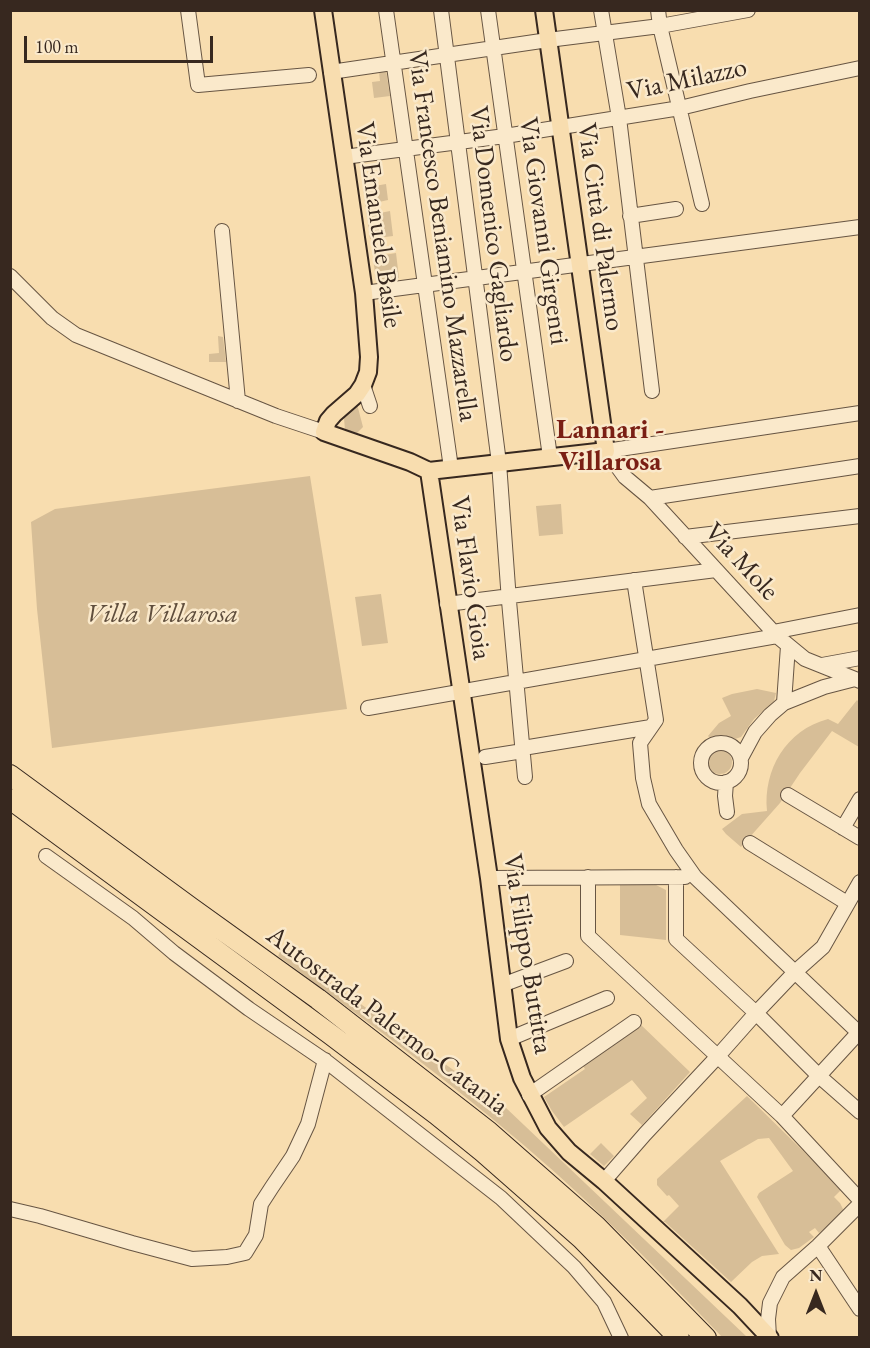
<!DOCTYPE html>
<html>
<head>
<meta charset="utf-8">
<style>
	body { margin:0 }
	#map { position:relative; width:870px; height:1348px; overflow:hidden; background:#f8ddaf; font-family:"EB Garamond",serif }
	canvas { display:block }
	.frame { position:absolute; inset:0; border:12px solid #37281f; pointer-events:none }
	.north { position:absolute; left:786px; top:1264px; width:60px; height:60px; -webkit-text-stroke:4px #fae9cb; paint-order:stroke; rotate:0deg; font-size:16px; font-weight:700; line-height:24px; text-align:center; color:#37281f }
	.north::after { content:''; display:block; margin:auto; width:21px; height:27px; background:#37281f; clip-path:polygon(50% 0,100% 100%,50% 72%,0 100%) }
	.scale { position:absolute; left:24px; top:36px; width:189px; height:27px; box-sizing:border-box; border:3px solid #37281f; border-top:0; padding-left:8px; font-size:18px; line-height:21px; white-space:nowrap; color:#37281f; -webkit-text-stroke:4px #fae9cb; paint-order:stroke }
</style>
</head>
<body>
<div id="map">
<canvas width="870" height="1348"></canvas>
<div class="frame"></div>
<div class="north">N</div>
<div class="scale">100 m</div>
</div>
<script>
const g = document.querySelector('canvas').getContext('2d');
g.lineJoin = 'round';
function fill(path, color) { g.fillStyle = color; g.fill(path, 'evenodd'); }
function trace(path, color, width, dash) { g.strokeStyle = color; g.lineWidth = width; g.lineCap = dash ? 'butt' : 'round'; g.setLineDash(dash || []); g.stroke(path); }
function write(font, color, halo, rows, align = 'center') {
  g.font = font + ' "EB Garamond",serif'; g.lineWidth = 5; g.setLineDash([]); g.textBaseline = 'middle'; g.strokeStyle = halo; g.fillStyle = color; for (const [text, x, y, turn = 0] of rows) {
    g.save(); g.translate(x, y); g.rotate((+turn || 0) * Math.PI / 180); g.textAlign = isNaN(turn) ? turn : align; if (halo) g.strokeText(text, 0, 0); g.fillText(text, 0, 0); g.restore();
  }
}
const green = new Path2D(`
	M386,70L390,96L374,98L372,82L380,81L379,72Z
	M386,184L388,200L379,202L380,213L390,211L393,236L370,239L363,188Z
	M396,253L399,278L376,281L373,257Z
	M218,336L223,337L226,362H209V354L219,353Z
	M357,404L363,427L357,433L345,430L344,418Z
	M310,476L347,709L52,748L37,609L31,522L55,509Z
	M561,504L563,534L539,536L536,506Z
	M381,594L388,643L362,646L355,597Z
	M757,689L776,693L774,701L754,719L741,737L735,739L724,735L709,737L708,736L719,723L731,716L722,698L732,694Z
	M857,700L859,702V747L832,731L800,773L780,803L741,847L726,834L722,829L742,814L767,811C763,770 786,730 828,719L838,724Z
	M708 762a12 12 0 1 1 24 0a12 12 0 1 1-24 0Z
	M620,885H656L666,890V940L620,935Z
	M282,948L504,1106L747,1337H722C651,1262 576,1187 495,1121C425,1063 351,1010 278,956Z
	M639,1023L690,1072L642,1125L630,1114L647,1098L632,1080L564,1127L552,1111L544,1097L585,1069L581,1063Z
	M747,1096L842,1189L834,1197L840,1203L845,1213L819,1233L815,1228L809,1232L814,1237L799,1248L791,1250L785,1245L757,1197L759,1193L793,1171L769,1138L758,1139L720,1161L779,1254L762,1256L752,1262L731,1282L665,1222H663L679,1206L669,1195L667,1196L657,1185V1179Z
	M601,1143L614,1156L604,1166L590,1154Z`);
const minor = new Path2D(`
	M188,10L198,85L309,75
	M386,10L451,468
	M441,10L499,463L509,601L525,777
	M488,10L550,457
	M601,10L619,118L652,391
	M658,10L660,26L702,204
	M331,72L548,40L660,26L748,10
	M344,157L505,136L680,108L750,91L860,68
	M630,216L676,209
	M222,231L238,401
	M10,276L52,318L76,335L276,416L324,432
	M364,293L860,227
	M363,385L370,406
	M860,413L606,451L625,477L650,498L777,636L805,659L860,681
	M650,498L860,466
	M685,537L860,516
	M634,580L656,720L640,743L643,778L649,804L676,850L695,877L860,1034
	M447,604L716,570
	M773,632L860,615
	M822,665L860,658
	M784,703L824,687L855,679
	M368,708L777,636
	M701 763a20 20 0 1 1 40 0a20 20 0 1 1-40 0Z
	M523,748L651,727
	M485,757L523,751
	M741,758L755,732L770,715L784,703L788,646
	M726,782L725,796L727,812
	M788,795L860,838
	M843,828L860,799
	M750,843L847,903
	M46,856L133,918L174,953L249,1009L327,1062L501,1198L574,1267L604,1302L621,1338
	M588,877V936L782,1116L860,1200
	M676,877V939L756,1013L819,1076L860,1112
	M489,878L685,877
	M502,985L566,961
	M509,1039L607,998
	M529,1095L634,1022
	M782,1116L860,1031
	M604,1181L645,1134L718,1056L756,1013L795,972L823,947L860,882
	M10,1209L40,1216L132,1243L192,1259L227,1257L245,1253L256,1235L261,1204L272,1187L293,1156L308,1124L325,1060
	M818,1246L860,1309
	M769,1337L768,1319L770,1303L783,1277L818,1246L860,1204`);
const major = new Path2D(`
	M323,10L364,293L369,357L368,372L363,385L357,394L334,414L328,421L324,432L410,462L429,471
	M429,471L489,878L509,1039L522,1078L548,1128L569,1152L604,1181L740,1306L770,1338
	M429,471L606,451L544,10`);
const highway = new Path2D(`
	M10,775L190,907L318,999L489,1132L596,1226L706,1338
	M10,799L330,1034L436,1114L483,1152L582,1239L679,1338`);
const streetNames = [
	["Via Milazzo",687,80,-12],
	["Via Emanuele Basile",378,225,82],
	["Via Città di Palermo",600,227,82],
	["Via Giovanni Girgenti",543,231,82],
	["Via Domenico Gagliardo",493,234,83],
	["Via Francesco Beniamino Mazzarella",442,236,82],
	["Via Mole",741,562,47],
	["Via Flavio Gioia",470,578,82],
	["Via Filippo Buttitta",527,954,81],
	["Autostrada Palermo-Catania",387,1021,37]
];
const parkNames = [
	["Villa Villarosa",162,615]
];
const neighbourhoodNames = [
	["Lannari -",610,430],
	["Villarosa",610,462]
];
fill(green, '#d7be97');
trace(minor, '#675543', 16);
trace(major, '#37281f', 20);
trace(highway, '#37281f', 22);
trace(minor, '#fae9cb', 14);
trace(major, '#f8ddaf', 16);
trace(highway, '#f8ddaf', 20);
write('27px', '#37281f', '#fae9cb', streetNames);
write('italic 27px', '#5f4e3d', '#fae9cb', parkNames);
write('bold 28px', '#7a1f14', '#fae9cb', neighbourhoodNames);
</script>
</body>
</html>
